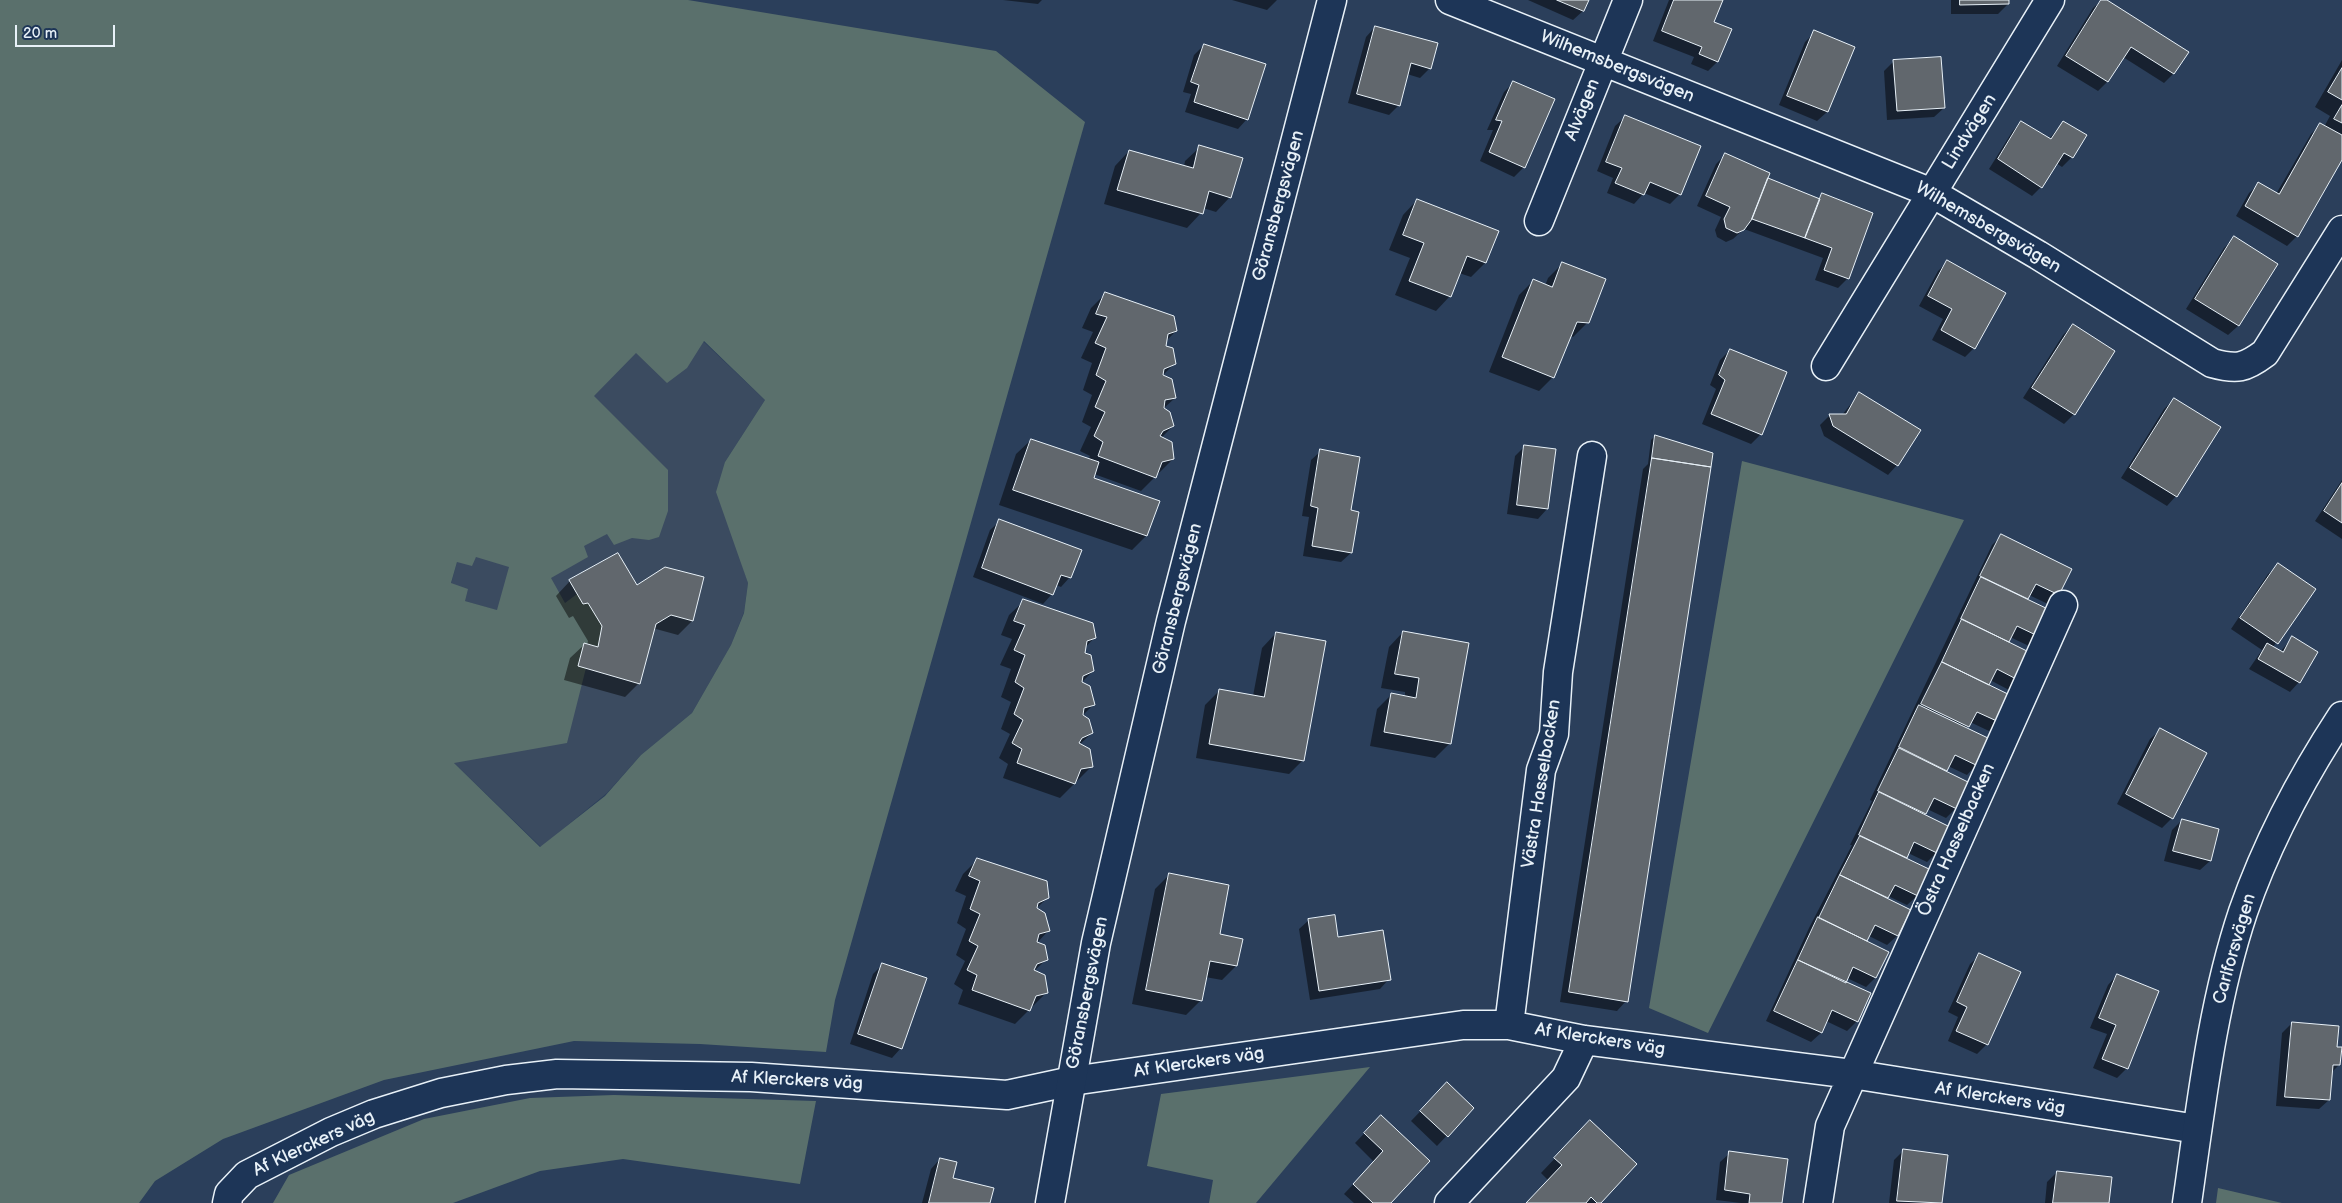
<!DOCTYPE html>
<html>
<head>
<meta charset="utf-8">
<style>
	body { margin:0 }
	#map { position:relative; width:2342px; height:1203px; overflow:hidden; background:#2b3f5b; font-family:"Balsamiq Sans",sans-serif }
	canvas { display:block }
	.scale { position:absolute; left:15px; top:25px; width:100px; height:22px; box-sizing:border-box; border:2px solid #e8f1f8; border-top:0; padding-left:6px; font-size:15px; line-height:18px; white-space:nowrap; color:#e8f1f8; -webkit-text-stroke:4px #1d3557; paint-order:stroke }
</style>
</head>
<body>
<div id="map">
<canvas width="2342" height="1203"></canvas>
<div class="scale">20 m</div>
</div>
<script>
const g = document.querySelector('canvas').getContext('2d');
g.lineJoin = 'round';
function fill(path, color) { g.fillStyle = color; g.fill(path, 'evenodd'); }
function trace(path, color, width, dash) { g.strokeStyle = color; g.lineWidth = width; g.lineCap = dash ? 'butt' : 'round'; g.setLineDash(dash || []); g.stroke(path); }
function write(font, color, halo, rows, align = 'center') {
  g.font = font + ' "Balsamiq Sans",sans-serif'; g.lineWidth = 4; g.setLineDash([]); g.textBaseline = 'middle'; g.strokeStyle = halo; g.fillStyle = color; for (const [text, x, y, turn = 0] of rows) {
    g.save(); g.translate(x, y); g.rotate((+turn || 0) * Math.PI / 180); g.textAlign = isNaN(turn) ? turn : align; if (halo) g.strokeText(text, 0, 0); g.fillText(text, 0, 0); g.restore();
  }
}
const built = new Path2D(`
	M665,305L765,400L725,462L740,557L748,583L744,612L731,645L692,713L641,755L607,793L541,847L453,762L496,610L465,601L451,584L457,562L476,557L540,439Z`);
const green = new Path2D(`
	M0,0H688L996,51L1085,122L835,1000L826,1052L700,1044L574,1041L384,1080L223,1139L155,1181L139,1203H0ZM704,341L765,400L725,462L716,492L748,583L744,613L731,645L692,713L641,755L605,796L540,847L454,763L567,743L586,668L578,666L584,643L598,647L602,626L588,603L583,604L577,594L565,603L551,578L588,557L584,546L607,534L614,545L632,538L649,540L659,537L668,511V470L594,396L636,353L667,383L687,368ZM476,557L509,567L497,610L465,601L468,589L451,583L457,562L472,566Z
	M1742,461L1964,520L1708,1033L1649,1008Z
	M1370,1067L1256,1203H1209L1213,1180L1147,1166L1161,1094Z
	M614,1095L816,1101L800,1184L623,1159L540,1171L453,1203H273L289,1175L424,1119L530,1098Z
	M2218,1188L2282,1203H2216Z`);
const shadow = new Path2D(`
	M1003,0H1042L1038,4Z
	M1232,0H1277L1267,10Z
	M1528,0H1587L1583,11L1573,20Z
	M1669,0H1722L1712,23L1717,62L1708,71L1691,64L1694,57L1653,41Z
	M1951,0H2008V4L1998,14H1951Z
	M2102,0L2187,52L2173,74L2164,83L2123,57L2107,82L2098,91L2057,66L2093,8Z
	M1375,27L1430,68L1420,78L1407,74L1399,105L1389,115L1348,103L1366,37Z
	M1815,32L1853,48L1827,112L1817,121L1779,105L1805,42Z
	M1204,45L1247,119L1238,129L1185,112L1191,94L1183,92L1194,55Z
	M2342,60V158L2297,236L2287,246L2236,216L2249,193L2259,184L2276,194L2311,134L2321,124L2324,127L2330,116L2315,107Z
	M1894,61L1944,108L1934,117L1887,120L1884,71Z
	M1514,82L1524,167L1514,177L1480,161L1493,130H1487L1504,92Z
	M1625,117L1680,194L1670,204L1644,193L1634,204L1607,193L1613,178L1597,171L1615,126Z
	M2021,122L2049,139L2063,122L2085,136L2072,157L2062,167L2056,163L2041,187L2032,196L1989,169L2012,132Z
	M1200,147L1230,197L1216,212L1203,208L1201,213L1187,228L1104,204L1115,166L1129,151L1184,167L1185,161Z
	M1725,155L1766,179L1818,199L1822,194L1872,213L1848,278L1838,288L1815,280L1823,258L1744,229L1733,239L1726,242L1717,237L1715,230L1721,217L1697,206L1716,164Z
	M1417,200L1497,232L1485,263L1471,277L1459,273L1450,296L1436,311L1395,295L1410,258L1389,250L1403,215Z
	M2234,238L2276,264L2238,326L2228,335L2186,309L2224,248Z
	M1947,262L1974,348L1965,357L1932,340L1943,319L1919,306L1938,271Z
	M1562,264L1588,322L1573,337L1569,336L1553,377L1539,391L1489,372L1519,295L1533,281L1545,286L1548,278Z
	M1105,294L1176,331L1166,341L1165,347L1174,364L1162,376L1175,398L1163,409L1173,426L1161,438L1173,459L1141,491L1094,474L1092,479L1146,536L1132,550L999,505L1016,454L1031,440L1088,460L1090,456L1080,451L1091,427L1082,422L1092,395L1083,390L1092,363L1081,358L1093,332L1082,328L1091,308Z
	M2073,325L2074,414L2064,424L2023,398L2063,335Z
	M1730,350L1761,434L1751,444L1702,424L1716,389L1710,385L1720,360Z
	M1859,394L1897,465L1888,475L1824,436L1820,425L1830,415H1842Z
	M2174,399L2176,496L2167,506L2121,478L2164,409Z
	M1655,436L1626,1001L1617,1011L1560,1002L1643,469L1648,464L1651,440Z
	M1525,446L1547,509L1538,519L1507,514L1515,456Z
	M1321,451L1350,511L1358,513L1351,553L1341,562L1303,556L1309,517L1302,516L1311,460Z
	M2342,480V539L2315,521Z
	M1000,521L1070,577L1061,587L1056,585L1052,594L1043,604L973,577L990,530Z
	M2001,536L2058,594L2048,604L2029,595L2027,600L2039,637L2029,646L2010,637L2007,643L2019,680L2009,690L1990,680L1988,685L1998,722L1989,731L1970,722L1966,729L1976,765L1967,775L1948,766L1945,772L1956,808L1946,818L1927,809L1924,816L1936,853L1927,862L1908,853L1905,858L1930,870L1917,896L1907,905L1888,896L1886,899L1909,910L1897,936L1887,945L1869,936L1866,942L1875,978L1866,987L1847,978L1844,983L1857,1021L1847,1031L1826,1021L1821,1033L1811,1042L1766,1021L1809,928L1852,845H1850L1872,801L1870,800L1992,545Z
	M2278,565L2314,589L2273,647L2280,652L2292,638L2299,682L2290,692L2249,669L2262,650L2231,629L2268,574Z
	M570,581L637,586L692,621L678,635L656,629L653,630L639,683L625,697L564,680L570,658L585,644L587,645L588,641L573,616L569,618L556,596Z
	M1024,601L1094,638L1085,648L1084,654L1093,671L1081,683L1093,705L1082,716L1092,733L1079,745L1092,766L1060,798L1003,778L1008,764L999,758L1010,734L1001,729L1011,702L1001,697L1011,669L1000,665L1012,639L1001,635L1009,615Z
	M1403,632L1449,744L1435,758L1370,746L1377,709L1391,695L1405,697V692L1381,688L1389,647Z
	M1276,633L1303,760L1289,774L1196,758L1205,705L1220,690L1253,696L1262,648Z
	M2160,730L2205,753L2172,818L2162,828L2117,804L2150,739Z
	M2182,820L2210,861L2200,870L2164,861L2172,830Z
	M978,859L1048,897L1036,909L1048,931L1037,943L1047,959L1034,971L1047,992L1015,1024L958,1004L963,990L954,984L965,961L956,955L966,929L957,923L966,896L955,891L963,874Z
	M1170,874L1218,935L1236,966L1222,980L1205,977L1201,1000L1186,1015L1132,1004L1155,889Z
	M1309,920L1337,939L1389,979L1380,989L1310,1000L1299,929Z
	M1980,955L1987,1044L1977,1054L1948,1041L1958,1017L1948,1012L1970,964Z
	M882,965L901,1048L892,1058L850,1044L873,974Z
	M2117,975L2127,1068L2117,1078L2093,1068L2107,1034L2090,1028L2108,985Z
	M2292,1023L2336,1048L2339,1065L2331,1073L2329,1100L2319,1109L2276,1106L2282,1033Z
	M1437,1094L1473,1108L1437,1146L1411,1121Z
	M1381,1116L1389,1203H1354L1344,1194L1374,1162L1355,1143Z
	M1576,1136L1599,1203H1527L1548,1180L1541,1173Z
	M1904,1150L1946,1156L1941,1203H1889L1894,1160Z
	M1730,1153L1781,1203H1741L1716,1200L1720,1162Z
	M940,1159L952,1179L989,1203H922L931,1169Z
	M2057,1172L2108,1203H2045L2047,1182Z`);
const building = new Path2D(`
	M1557,0H1589L1584,11Z
	M1674,0H1723L1714,22L1732,29L1718,62L1699,54L1702,47L1662,31Z
	M1960,0H2009V4L1960,5Z
	M2101,0H2107L2189,52L2174,74L2131,47L2108,82L2066,56Z
	M1375,26L1438,43L1431,69L1411,63L1400,106L1357,94Z
	M1814,30L1855,47L1828,112L1787,96Z
	M1204,44L1266,64L1248,120L1194,102L1199,85L1191,82Z
	M1941,57L1945,108L1897,111L1893,60Z
	M2342,68V100L2328,92Z
	M1513,81L1555,99L1525,168L1489,152L1502,121L1496,120Z
	M2342,105V123L2334,119Z
	M1625,115L1701,146L1681,195L1650,182L1644,195L1615,183L1622,168L1606,162Z
	M2021,121L2051,139L2063,121L2087,135L2073,158L2064,153L2042,188L1998,159Z
	M2320,123L2342,135V160L2298,237L2245,206L2258,182L2279,194Z
	M1199,145L1243,158L1231,198L1209,191L1203,214L1117,190L1129,150L1193,168Z
	M1725,153L1770,173L1752,219L1744,230L1737,233L1726,228L1724,219L1730,207L1706,196Z
	M1768,178L1820,199L1805,238L1752,219Z
	M1822,193L1873,213L1849,279L1824,270L1832,248L1805,238Z
	M1417,199L1499,231L1486,263L1467,256L1451,297L1409,281L1424,243L1403,235Z
	M2234,236L2278,264L2239,326L2195,299Z
	M1947,260L2006,293L1975,349L1941,330L1952,309L1928,296Z
	M1562,262L1606,279L1589,323L1577,322L1554,378L1502,357L1533,279L1552,287Z
	M1105,292L1174,316L1177,331L1168,334L1166,346L1173,348L1176,364L1164,369L1163,375L1172,379L1176,398L1165,400L1164,408L1170,412L1174,426L1163,431L1160,436L1172,442L1174,459L1162,462L1156,478L1098,456L1103,442L1094,436L1105,412L1095,407L1106,381L1096,375L1106,348L1095,343L1107,317L1096,314Z
	M2073,324L2115,351L2075,415L2032,388Z
	M1730,349L1787,372L1762,435L1711,414L1725,380L1719,375Z
	M1859,392L1921,430L1898,466L1833,426L1829,414H1846Z
	M2174,398L2221,427L2177,497L2130,468Z
	M1655,435L1713,453L1711,467L1652,458Z
	M1031,439L1099,462L1094,478L1160,501L1147,536L1013,490Z
	M1524,445L1556,449L1548,509L1517,505Z
	M1320,449L1360,457L1351,510L1359,512L1352,553L1312,546L1318,508L1311,506Z
	M1652,458L1711,467L1628,1002L1569,992Z
	M2342,483V523L2324,511Z
	M999,519L1082,550L1071,578L1061,575L1053,595L982,568Z
	M2001,534L2072,569L2059,595L2036,584L2028,599L1980,576Z
	M618,553L637,585L665,567L704,577L693,621L671,615L656,624L640,684L578,666L584,643L598,647L602,626L588,603L583,604L569,580Z
	M2278,563L2316,589L2278,644L2240,618Z
	M1981,577L2052,611L2040,637L2017,626L2009,642L1961,619Z
	M1023,599L1093,623L1096,638L1087,641L1085,653L1091,655L1094,671L1083,676L1082,682L1090,686L1095,705L1084,708L1083,715L1089,719L1093,733L1082,738L1079,743L1090,749L1093,767L1081,769L1075,784L1017,763L1022,749L1012,743L1023,720L1014,714L1024,688L1015,682L1025,655L1014,650L1025,625L1014,621Z
	M1962,619L2033,654L2020,681L1997,669L1989,685L1942,662Z
	M1403,631L1469,643L1451,744L1384,732L1391,693L1416,698L1419,678L1395,674Z
	M1276,632L1326,641L1304,761L1209,744L1219,689L1264,697Z
	M2292,636L2318,652L2300,683L2258,659L2267,643L2283,652Z
	M1942,662L2012,696L1999,722L1977,712L1969,727L1921,704Z
	M1919,705L1990,739L1978,766L1955,755L1947,771L1899,747Z
	M2160,728L2207,753L2173,819L2126,794Z
	M1899,748L1970,783L1957,809L1934,798L1926,814L1878,791Z
	M1879,792L1950,827L1937,853L1914,842L1907,858L1859,835Z
	M2182,819L2219,829L2211,861L2173,851Z
	M1860,836L1931,870L1918,896L1895,885L1888,898L1840,875Z
	M977,858L1047,881L1049,898L1038,903L1037,908L1045,913L1050,931L1039,934L1037,942L1045,945L1048,960L1037,964L1034,970L1045,975L1048,993L1036,996L1030,1011L972,990L977,975L967,970L978,946L969,941L980,914L970,909L980,881L969,876Z
	M1169,873L1229,885L1220,934L1243,939L1237,966L1210,961L1202,1001L1146,990Z
	M1840,875L1911,910L1898,936L1875,925L1867,941L1819,918Z
	M1335,915L1338,937L1383,930L1391,980L1319,991L1308,919Z
	M1818,917L1889,952L1876,978L1853,967L1846,983L1798,960Z
	M1979,953L2021,972L1988,1045L1956,1031L1967,1007L1957,1002Z
	M1798,960L1871,993L1858,1022L1832,1010L1822,1033L1774,1011Z
	M882,963L927,978L902,1049L858,1034Z
	M2117,974L2159,991L2128,1069L2102,1059L2116,1025L2099,1018Z
	M2292,1022L2339,1026L2337,1047H2342L2340,1065H2333L2330,1100L2285,1097Z
	M1447,1082L1474,1108L1448,1137L1420,1111Z
	M1381,1115L1430,1161L1391,1203H1373L1353,1184L1383,1151L1364,1133Z
	M1590,1120L1637,1164L1601,1203H1597L1591,1197L1586,1203H1526L1562,1165L1554,1158Z
	M1903,1149L1948,1155L1942,1203L1897,1201Z
	M1729,1151L1788,1159L1782,1203H1749L1750,1194L1725,1190Z
	M940,1158L957,1162L953,1178L994,1188L990,1203H929Z
	M2057,1171L2112,1177L2109,1203H2053Z`);
const street = new Path2D(`
	M1450,0L1932,193L2038,255L2212,363C2237,370 2245,368 2265,353L2342,230
	M1539,221L1628,0
	M1826,366L2050,0
	M1509,1025L1541,770L1554,734L1558,672L1592,456
	M227,1203L229,1194L247,1175L331,1132L374,1114L441,1093L506,1080L557,1074L751,1077L1007,1095L1072,1081L1463,1025H1509L1584,1040L1852,1074L2197,1129
	M1449,1203L1566,1078L1584,1040
	M1818,1203L1830,1126L2063,605`);
const secondary = new Path2D(`
	M1050,1203L1096,943L1171,621L1332,0
	M2187,1203C2201,1106 2212,1005 2243,912C2267,843 2302,777 2342,716`);
const streetNames = [
	["Wilhemsbergsvägen",1617,67,22],
	["Alvägen",1583,110,-68],
	["Lindvägen",1970,132,-58],
	["Göransbergsvägen",1279,206,-75],
	["Wilhemsbergsvägen",1988,228,30],
	["Göransbergsvägen",1178,599,-76],
	["Västra Hasselbacken",1542,784,-81],
	["Östra Hasselbacken",1957,840,-66],
	["Carlforsvägen",2235,949,-74],
	["Göransbergsvägen",1088,993,-79],
	["Af Klerckers väg",1600,1040,9],
	["Af Klerckers väg",1199,1063,-8],
	["Af Klerckers väg",797,1081,3],
	["Af Klerckers väg",2000,1099,9],
	["Af Klerckers väg",314,1144,-25]
];
fill(built, '#3b4b60');
fill(green, '#5a706c');
fill(shadow, '#0007');
fill(building, '#61676d');
trace(building, '#e8f1f8', 1);
trace(street, '#e8f1f8', 31);
trace(secondary, '#e8f1f8', 31);
trace(street, '#1d3557', 28);
trace(secondary, '#1d3557', 28);
write('18px', '#e8f1f8', '#1d3557', streetNames);
</script>
</body>
</html>
